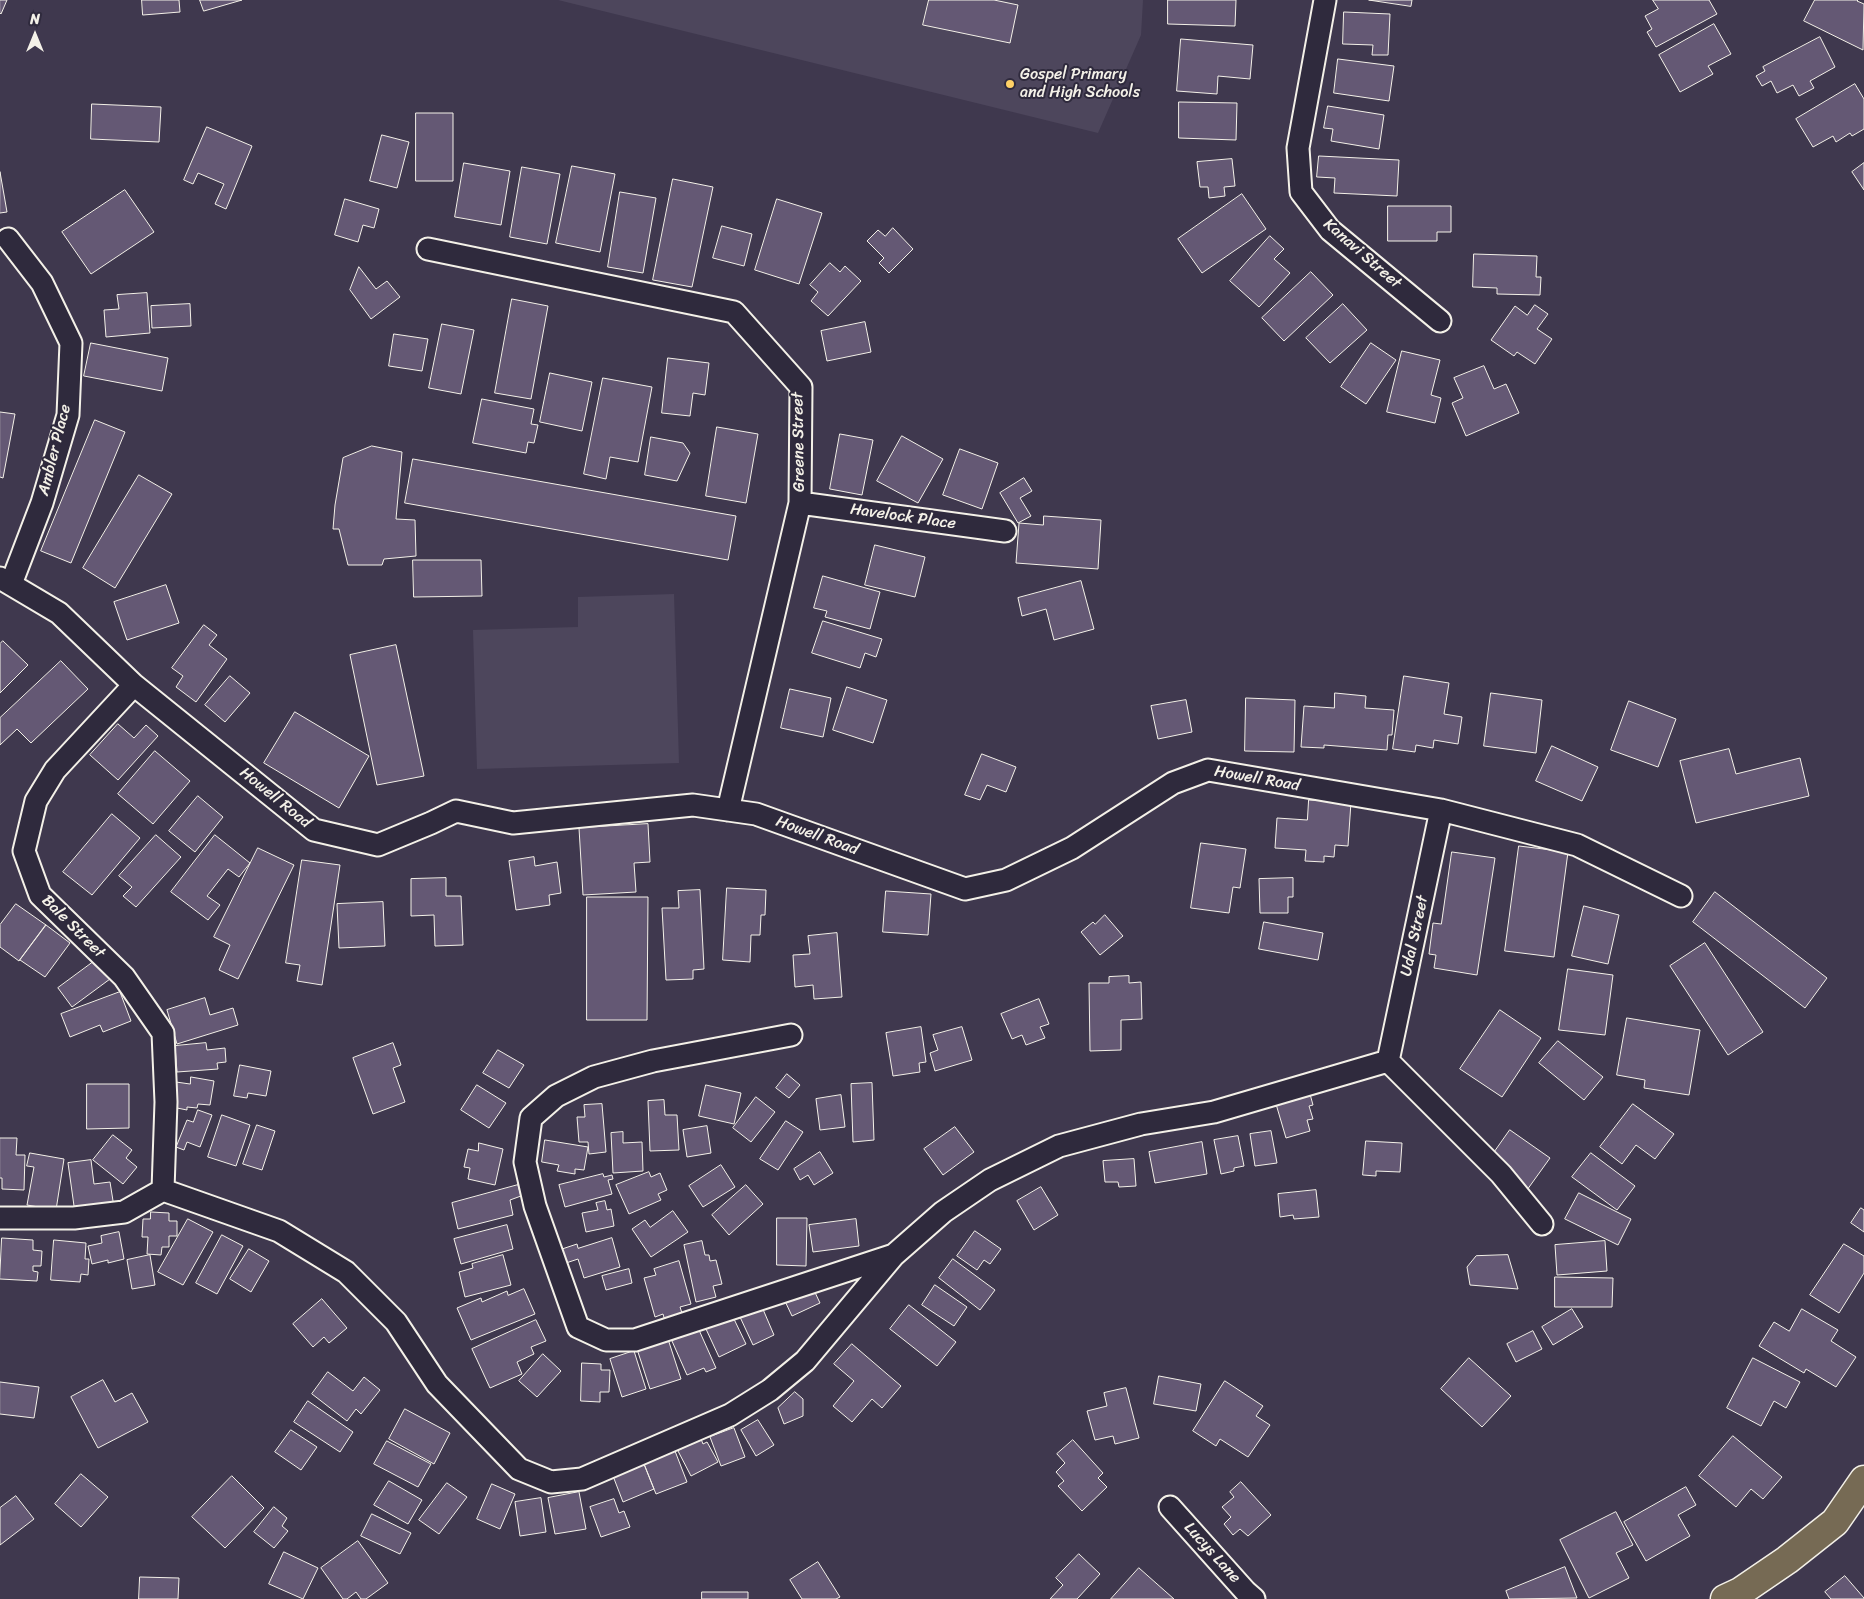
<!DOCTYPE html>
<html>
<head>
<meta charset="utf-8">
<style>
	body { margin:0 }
	#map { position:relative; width:1864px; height:1599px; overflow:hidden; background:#3f384e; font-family:Sriracha,sans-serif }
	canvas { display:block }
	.north { position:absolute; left:10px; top:10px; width:50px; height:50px; -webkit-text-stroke:4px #2f2a3d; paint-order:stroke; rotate:0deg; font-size:14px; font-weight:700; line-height:20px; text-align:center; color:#f4f1e8 }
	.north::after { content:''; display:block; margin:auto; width:18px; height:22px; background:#f4f1e8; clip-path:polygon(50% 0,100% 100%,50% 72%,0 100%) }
</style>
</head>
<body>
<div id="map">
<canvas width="1864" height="1599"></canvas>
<div class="north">N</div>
</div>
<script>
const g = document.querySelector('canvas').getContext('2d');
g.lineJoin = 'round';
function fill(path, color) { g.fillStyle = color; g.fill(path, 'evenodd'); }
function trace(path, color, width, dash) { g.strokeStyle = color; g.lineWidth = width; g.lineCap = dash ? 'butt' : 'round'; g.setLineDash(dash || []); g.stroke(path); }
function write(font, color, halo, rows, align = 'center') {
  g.font = font + ' Sriracha,sans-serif'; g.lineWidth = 4; g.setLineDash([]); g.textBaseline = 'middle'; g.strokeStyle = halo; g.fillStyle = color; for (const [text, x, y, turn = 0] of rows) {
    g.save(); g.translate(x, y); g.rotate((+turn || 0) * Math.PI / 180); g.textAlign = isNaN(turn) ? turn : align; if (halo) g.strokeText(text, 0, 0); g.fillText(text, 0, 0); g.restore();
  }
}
const built = new Path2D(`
	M558,0H1143L1141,35L1098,133Z
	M674,594L679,763L477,769L473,630L578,627V597Z`);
const building = new Path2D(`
	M0,0H7L1,14L0,13Z
	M142,0H179L180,12L143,15Z
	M200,0H242L204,11Z
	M929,0H994L1018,5L1010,43L923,25Z
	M1168,0H1236L1235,26L1168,24Z
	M1369,0H1412L1411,6Z
	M1653,0H1709L1717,14L1656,47L1647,32L1652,29L1645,16L1658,9Z
	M1815,0H1858L1857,1L1864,4L1863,50L1804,21Z
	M1344,12L1390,14L1388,55H1372L1373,45L1343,44Z
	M1714,24L1731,54L1708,66L1713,74L1680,92L1659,55Z
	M1820,37L1835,67L1810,81L1814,88L1799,96L1793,85L1777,93L1771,81L1762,86L1756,76L1765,71L1763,67Z
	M1181,39L1253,45L1250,79L1218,76L1217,94L1177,91Z
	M1338,59L1394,66L1389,101L1334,93Z
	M1855,84L1864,99V129L1852,136L1850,133L1836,142L1833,136L1813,147L1796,119Z
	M1179,102L1237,103L1236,140L1179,138Z
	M92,104L161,107L159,142L91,139Z
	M1328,106L1384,115L1379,149L1331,141L1333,129L1324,128Z
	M416,113H453V181H416Z
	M207,127L252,146L226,209L215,204L224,184L198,173L193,184L184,180Z
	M382,135L409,142L397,188L370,181Z
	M1319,156L1399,160L1397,196L1334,193L1335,178L1317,177Z
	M1232,159L1235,186L1224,187L1225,196L1209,198L1208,187H1200L1197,162Z
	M464,163L510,171L501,225L455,217Z
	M1864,163V190L1852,172Z
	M572,166L615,174L600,252L556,243Z
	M522,167L560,174L547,244L510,237Z
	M0,172L7,212L0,213Z
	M673,179L713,187L692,287L653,280Z
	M125,190L154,232L91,274L62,232Z
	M620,192L656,198L643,273L608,267Z
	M1242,194L1266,229L1202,273L1178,239Z
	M345,199L379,209L374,228L363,225L358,242L335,235Z
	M777,199L822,213L799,284L755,270Z
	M1388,206H1451V232H1437V241H1388Z
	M722,226L752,234L744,266L713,258Z
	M893,228L913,249L889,273L879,263L884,258L867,241L878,230L885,236Z
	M1270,236L1284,249L1274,259L1290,273L1259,307L1230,281Z
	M1474,254L1537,256L1536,277H1541L1540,295L1497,294V288L1473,287Z
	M830,263L840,272L845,266L861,281L828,316L811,301L818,292L810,285Z
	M359,267L376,289L387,281L400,297L371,319L350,290Z
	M1311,272L1333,295L1284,341L1262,318Z
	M147,293L150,333L106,337L104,310L119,309L117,295Z
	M512,299L548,306L531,399L495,393Z
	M190,304L191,326L152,328L151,306Z
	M1343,304L1367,330L1330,363L1306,338Z
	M1535,305L1548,314L1537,329L1552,339L1535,364L1517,352L1514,356L1491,340L1515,306L1527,315Z
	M865,322L871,352L827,361L821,331Z
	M442,324L474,330L461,394L429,388Z
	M394,334L428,339L422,371L389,366Z
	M91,343L168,358L162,391L84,376Z
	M1371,343L1396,360L1366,404L1341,387Z
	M1402,351L1440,360L1431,395L1441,398L1435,423L1387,412Z
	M668,358L709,363L705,395L693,393L690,416L662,413Z
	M1484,366L1494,389L1506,384L1519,413L1466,436L1452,403L1463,398L1454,378Z
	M550,373L592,382L582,431L540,422Z
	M603,378L652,387L638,462L610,457L606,479L584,474Z
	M482,399L534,409L531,424L538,425L534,443L528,442L526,453L473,443Z
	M0,412L15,414L3,478L0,477Z
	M95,420L125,432L71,563L41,551Z
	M717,427L758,434L746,503L706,496Z
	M840,434L873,440L862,495L830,489Z
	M902,436L943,459L918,503L877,481Z
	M651,437L683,443L690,453L677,481L645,475Z
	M372,446L402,452L396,519L415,520L416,556L384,559L382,565H348L339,529H333L335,505L343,458Z
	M960,449L998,463L982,509L943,495Z
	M413,459L736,516L728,560L405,503Z
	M139,475L172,494L115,588L83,568Z
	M1024,478L1032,491L1020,498L1031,516L1018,523L1000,493Z
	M1044,516L1101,520L1098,569L1016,563L1019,523L1043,525Z
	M875,545L925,557L915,597L865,585Z
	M413,560H481L482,596L414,597Z
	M823,576L880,592L870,629L825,617L827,611L814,608Z
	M1081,581L1094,629L1054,640L1046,609L1022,616L1018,598Z
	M166,585L179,623L127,640L114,602Z
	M823,621L882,639L876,657L865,653L860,668L812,653Z
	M204,625L217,635L209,645L227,659L196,702L176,687L183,676L172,668Z
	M3,641L28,665L0,693V644Z
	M396,645L424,776L377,785L350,655Z
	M61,661L88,689L31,743L17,729L0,745V718Z
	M230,676L250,693L225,722L205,705Z
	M1404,676L1449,683L1444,714L1462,717L1458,744L1434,740L1433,748L1416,745L1415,752L1393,749Z
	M847,687L887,700L873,743L833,730Z
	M790,689L831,698L823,737L781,728Z
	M1335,693L1366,696L1365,708L1394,710L1392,735H1388L1387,750L1324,745V748L1301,747L1304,706L1334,708Z
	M1491,693L1542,700L1536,753L1484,746Z
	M1246,698L1295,700L1294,752L1245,751Z
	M1186,700L1192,732L1158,739L1151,706Z
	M1629,701L1676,719L1658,767L1611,750Z
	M295,712L369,756L339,808L264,763Z
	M118,724L134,738L146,725L158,736L118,780L90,755Z
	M1552,746L1598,767L1582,801L1536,781Z
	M1729,749L1736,774L1800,758L1809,796L1696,823L1680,761Z
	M155,751L190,781L153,824L118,794Z
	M982,754L1016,767L1006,792L987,785L980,800L965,795Z
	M198,796L223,817L195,852L169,831Z
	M1309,800L1351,802L1348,846L1335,845L1334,857L1324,856V862L1305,861L1306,850L1275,848L1277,818L1307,820Z
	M112,814L140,838L92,895L63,872Z
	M648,824L650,862L634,863L636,892L583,895L579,828Z
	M156,835L181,857L136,907L123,896L132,887L119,876Z
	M215,835L250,863L239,877L228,869L207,896L220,905L208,920L171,892Z
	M1201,843L1246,849L1240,888L1233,887L1229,913L1191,908Z
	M1519,846L1568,852L1554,957L1505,951Z
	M258,848L294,865L238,979L219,970L230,945L214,937Z
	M1452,852L1495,858L1477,975L1434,968L1436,955L1429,954L1433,923L1441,924Z
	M534,857L535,866L557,862L561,893L549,895L550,905L516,910L509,861Z
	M302,860L340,865L322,985L297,981L300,965L286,963Z
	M446,878V896H461L463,945L435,946L434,915L411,916V879Z
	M1293,878V897H1288V913H1260L1259,879Z
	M727,888L766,890L765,915H761L760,935H751L750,962L723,960Z
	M700,890L704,969L693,970V979L666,980L662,908H679L678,891Z
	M886,891L931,894L928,935L883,932Z
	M1715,892L1827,978L1805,1008L1693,922Z
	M587,897H648L647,1020H587Z
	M383,902L385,946L339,948L337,904Z
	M16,904L46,925L19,961L0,947V925Z
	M1584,906L1619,915L1608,964L1572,956Z
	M1105,915L1123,936L1100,955L1081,932L1093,922L1095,924Z
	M1264,922L1323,933L1318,960L1259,949Z
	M46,925L70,943L45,977L20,960Z
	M837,933L842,997L814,999L813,985L795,987L793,955L810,954L808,936Z
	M1705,943L1763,1032L1728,1055L1670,966Z
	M96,960L110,979L72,1007L58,988Z
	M1568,969L1613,975L1605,1035L1559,1030Z
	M1129,976V983L1141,982L1142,1019L1121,1020V1050L1090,1051L1089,983H1109V977Z
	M120,992L131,1021L103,1032L100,1025L70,1037L61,1014Z
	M205,998L210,1015L233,1008L238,1025L177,1044L167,1010Z
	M1039,999L1049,1024L1040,1027L1045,1038L1026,1045L1022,1035L1012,1039L1001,1014Z
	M1500,1010L1541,1038L1502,1097L1460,1069Z
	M1627,1018L1700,1030L1689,1095L1644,1088L1645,1080L1617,1075Z
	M921,1027L926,1062L919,1063L920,1072L893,1076L886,1033Z
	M962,1027L972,1060L935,1071L930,1053L938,1050L933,1035Z
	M1558,1041L1603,1077L1584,1100L1539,1063Z
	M206,1043L207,1050L225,1048L226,1062L217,1063L218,1069L177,1072L175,1046Z
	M393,1043L401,1065L393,1068L405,1102L373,1114L353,1058Z
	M498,1050L524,1065L509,1088L483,1073Z
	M240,1065L271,1071L266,1096L248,1093L247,1098L234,1096Z
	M787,1074L800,1085L789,1098L776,1088Z
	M191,1077L214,1081L210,1105L198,1104L197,1108L187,1107V1110L172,1107L176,1082L190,1084Z
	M872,1083L874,1140L853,1142L851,1084Z
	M87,1084H129V1128L87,1129Z
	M477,1085L506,1103L489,1128L461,1110Z
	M706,1085L741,1093L734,1124L699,1116Z
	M1310,1094L1313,1105L1309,1106L1313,1119L1307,1120L1310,1131L1286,1138L1276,1104Z
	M841,1095L845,1127L820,1130L816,1099Z
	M756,1097L775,1112L751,1142L733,1128Z
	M664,1100L665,1115H677L679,1150L650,1151L648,1101Z
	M602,1104L606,1152L589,1154L588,1142H579L577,1117H585L584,1105Z
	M1633,1104L1674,1134L1655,1159L1636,1145L1622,1164L1600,1147Z
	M198,1110L212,1115L200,1147L187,1142L184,1150L176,1147L187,1120L193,1122Z
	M222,1115L250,1125L236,1166L208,1157Z
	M786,1121L803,1132L778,1170L760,1159Z
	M257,1125L275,1131L262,1170L243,1164Z
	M707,1126L711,1153L687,1157L683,1130Z
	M955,1127L974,1152L943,1175L924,1149Z
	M1510,1130L1550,1158L1527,1190L1491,1157Z
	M1271,1131L1277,1163L1255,1166L1250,1134Z
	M623,1132V1143L642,1142L643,1171L613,1173L611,1133Z
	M113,1135L132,1150L126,1158L137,1167L123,1184L93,1160Z
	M1238,1136L1244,1166L1234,1168V1171L1221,1174L1214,1140Z
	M0,1138H17L16,1155H25L24,1190L2,1189V1178H0Z
	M545,1140L588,1147L584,1170L575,1169V1174L557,1171L559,1165L542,1162Z
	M1366,1141L1402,1143L1400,1172L1376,1171V1176L1363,1175Z
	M1202,1142L1207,1174L1155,1183L1149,1152Z
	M479,1143L503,1149L495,1185L468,1179L470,1168L464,1167L468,1149L478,1151Z
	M820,1152L833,1173L814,1185L808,1175L800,1180L794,1169Z
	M30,1153L64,1159L56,1210L27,1205L34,1167L27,1166Z
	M1591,1153L1635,1186L1617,1210L1572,1177Z
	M1134,1159L1136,1186L1119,1187L1118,1182H1105L1103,1161Z
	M91,1160L94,1184L110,1182L114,1207L75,1213L68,1163Z
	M721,1165L735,1187L703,1207L689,1186Z
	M649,1172L651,1177L660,1173L667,1190L658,1194L661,1200L629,1214L616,1185Z
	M603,1174L604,1177L612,1175L613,1179L608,1180L612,1194L565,1207L559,1185Z
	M518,1185L521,1196L510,1200L513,1215L458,1229L452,1203Z
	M746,1185L763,1204L729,1235L712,1215Z
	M1041,1187L1058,1215L1034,1230L1017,1201Z
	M1316,1190L1319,1217L1294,1219L1293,1215L1280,1217L1278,1194Z
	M1579,1193L1631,1219L1618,1245L1565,1219Z
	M605,1201L607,1210L611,1209L614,1226L586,1232L582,1213L598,1210L596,1203Z
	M1861,1208L1864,1210V1232L1851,1223Z
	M673,1211L688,1232L651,1257L632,1229L645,1220L650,1227Z
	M151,1212L169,1213V1221H177V1236H169V1247H162L161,1255L147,1254L148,1237H142L143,1219H150Z
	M777,1218H807L806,1266L777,1265Z
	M188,1219L213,1232L183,1285L158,1272Z
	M856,1219L859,1246L813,1252L809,1225Z
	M507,1225L513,1249L461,1264L454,1239Z
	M975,1231L1001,1249L990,1264L984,1260L977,1270L957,1256Z
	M119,1232L124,1259L108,1263V1260L92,1264L88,1246L102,1243L101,1236Z
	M222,1235L243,1246L217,1294L196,1283Z
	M2,1238L33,1240V1250L42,1251L41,1266H33V1271L38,1272L37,1281L0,1279Z
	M612,1238L620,1267L584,1278L578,1259L563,1264L559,1250L577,1244L578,1248Z
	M54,1240L86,1243L85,1259H89L88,1275L81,1274L80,1282L51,1280Z
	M702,1241L705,1255H709L710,1261L716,1260L722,1284L713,1286L716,1297L696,1302L684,1245Z
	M1605,1241L1607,1271L1557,1275L1555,1245Z
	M1844,1244L1864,1256V1273L1839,1313L1810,1295Z
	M249,1249L269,1261L251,1292L230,1279Z
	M150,1255L155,1285L132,1289L127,1260Z
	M503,1255L511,1285L465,1297L459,1272L473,1268L472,1264Z
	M1508,1255L1518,1289L1470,1285L1467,1267L1476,1256Z
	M953,1259L995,1290L980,1310L939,1278Z
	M679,1261L691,1304L680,1307L683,1316L665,1321L663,1314L655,1317L644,1278L656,1275L654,1269Z
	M629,1269L632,1283L606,1290L602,1276Z
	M1555,1277L1613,1278L1612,1307H1555Z
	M935,1285L967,1307L954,1326L922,1305Z
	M812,1286L820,1303L792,1316L784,1299Z
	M524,1289L535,1314L471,1340L457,1308L481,1298L482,1302L507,1291L508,1295Z
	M322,1299L347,1328L329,1343L324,1337L313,1347L293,1324Z
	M909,1305L956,1342L937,1366L890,1329Z
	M762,1307L774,1335L753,1345L740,1317Z
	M1572,1309L1583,1327L1553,1345L1542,1327Z
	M1802,1309L1838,1330L1831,1341L1856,1357L1836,1387L1806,1369L1804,1373L1759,1346L1774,1322L1789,1331Z
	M733,1317L746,1344L719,1357L706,1329Z
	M536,1320L546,1341L531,1347L534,1354L517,1362L522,1374L490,1388L472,1349Z
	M699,1330L716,1368L706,1372L704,1368L687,1375L672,1341Z
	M1533,1331L1542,1349L1516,1362L1507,1344Z
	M667,1336L681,1379L650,1389L636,1346Z
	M852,1344L901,1386L882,1408L872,1399L852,1422L833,1406L854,1381L834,1364Z
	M634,1351L646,1389L622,1397L610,1359Z
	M543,1354L561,1371L537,1397L519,1381Z
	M1469,1358L1511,1396L1482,1427L1441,1389Z
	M1753,1358L1800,1382L1786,1408L1774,1401L1761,1426L1727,1408Z
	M582,1363L601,1364V1370H610L609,1392H600V1402L581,1401Z
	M328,1372L353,1391L364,1377L380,1390L361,1414L356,1409L347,1421L312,1394Z
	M1159,1376L1201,1384L1196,1411L1154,1404Z
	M103,1380L115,1402L132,1393L148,1422L98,1448L71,1397Z
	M1225,1381L1263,1406L1256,1416L1270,1425L1248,1457L1220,1439L1216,1446L1193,1431Z
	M0,1382L39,1387L34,1418L0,1414Z
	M1126,1388L1139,1438L1115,1444L1113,1436L1095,1440L1087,1411L1107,1406L1104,1393Z
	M795,1392L803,1399V1416L784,1424L778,1408Z
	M308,1401L353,1432L340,1452L294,1422Z
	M405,1409L450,1433L434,1464L389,1439Z
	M758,1420L774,1445L756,1456L741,1430Z
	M734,1428L745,1457L721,1466L710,1437Z
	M291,1430L317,1447L301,1470L275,1452Z
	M1733,1436L1782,1477L1763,1499L1751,1489L1736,1507L1699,1476Z
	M701,1439L703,1444L707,1442L718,1462L691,1476L678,1451Z
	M1073,1440L1103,1473L1098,1478L1107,1487L1082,1511L1058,1486L1064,1481L1056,1472L1065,1463L1057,1454Z
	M387,1441L431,1464L418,1487L374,1464Z
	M675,1451L687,1482L656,1494L644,1464Z
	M644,1464L654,1489L623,1502L613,1476Z
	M81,1474L108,1497L81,1527L55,1504Z
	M232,1476L264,1508L225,1548L192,1517Z
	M389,1481L422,1500L408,1524L374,1505Z
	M1241,1482L1271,1515L1248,1536L1240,1529L1233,1535L1224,1524L1231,1517L1222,1507L1234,1497L1230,1492Z
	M447,1483L467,1497L439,1534L419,1520Z
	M492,1484L515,1494L500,1529L477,1519Z
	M1686,1487L1696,1505L1678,1515L1690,1536L1646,1561L1624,1522Z
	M579,1492L586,1529L555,1534L548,1498Z
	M16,1496L34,1519L0,1545V1508Z
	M541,1498L546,1532L520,1536L515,1502Z
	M614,1499L619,1513L624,1511L630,1527L601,1537L590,1507Z
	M274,1507L287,1518L282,1526L288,1531L274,1548L254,1532Z
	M1616,1512L1633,1545L1616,1553L1629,1578L1589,1598L1560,1540Z
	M372,1514L411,1533L400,1554L361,1536Z
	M358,1541L388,1583L366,1599H361L356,1592L347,1599H343L321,1568Z
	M284,1552L318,1568L303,1599L269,1584Z
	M1079,1554L1100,1574L1077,1599H1050L1063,1585L1056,1578Z
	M818,1562L840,1597L836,1599H802L790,1580Z
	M1565,1567L1577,1598L1509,1599L1506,1591Z
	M1139,1568L1174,1599H1111Z
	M1845,1576L1864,1598V1599H1831L1825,1592Z
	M140,1577L179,1578L178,1599H139Z
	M702,1592H748V1599H702Z`);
const minor = new Path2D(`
	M1325,0L1298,148L1301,192L1330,230L1440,321
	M8,239L42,283L71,343L68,415L42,503L11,584
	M428,249L734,312L801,387L800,503L728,810
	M800,503L1005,531
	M0,578L59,613L134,685L314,830L378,845L431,823L456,811L513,823L693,805L756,814L965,889L1006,880L1072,848L1173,783L1208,770L1441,810L1577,845L1681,896
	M134,685L55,770L36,801L24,851L40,895L124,977L163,1033L166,1102L163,1190
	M791,1035L653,1061L594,1077L556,1096L531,1118L525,1162L535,1206L578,1327L606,1340H635L894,1255
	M1388,1061L1441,810
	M1388,1061L1501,1174L1542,1224
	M0,1218H74L124,1212L163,1190L279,1231L346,1272L396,1322L437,1384L519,1469L551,1482L582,1479L730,1415L770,1390L805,1361L894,1255L943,1212L990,1180L1059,1146L1141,1124L1214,1112L1388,1061
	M1170,1507L1246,1592L1254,1599`);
const primary = new Path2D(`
	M1725,1599L1740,1592L1787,1560L1835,1522L1864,1480`);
const markers = [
	[1010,84,5,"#ffd166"]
];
const poiNames = [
	["Gospel Primary",1020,75],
	["and High Schools",1020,93]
];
const streetNames = [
	["Kanavi Street",1362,254,41],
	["Greene Street",799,442,-91],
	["Ambler Place",55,450,-76],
	["Havelock Place",903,517,8],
	["Howell Road",1257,779,10],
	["Howell Road",275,798,39],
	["Howell Road",817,836,20],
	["Bale Street",73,927,45],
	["Udal Street",1415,936,-78],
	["Lucys Lane",1212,1553,48]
];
fill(built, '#4d465c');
fill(building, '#645874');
trace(building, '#f4f1e8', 1);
trace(minor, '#f4f1e8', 25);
trace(primary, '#f4f1e8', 31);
trace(minor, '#2f2a3d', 21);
trace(primary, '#766a54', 28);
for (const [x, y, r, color] of markers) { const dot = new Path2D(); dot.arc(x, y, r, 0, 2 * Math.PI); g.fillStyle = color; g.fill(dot); trace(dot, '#2f2a3d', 2); }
write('16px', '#f4f1e8', '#2f2a3d', poiNames, 'left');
write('16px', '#f4f1e8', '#2f2a3d', streetNames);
</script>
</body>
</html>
